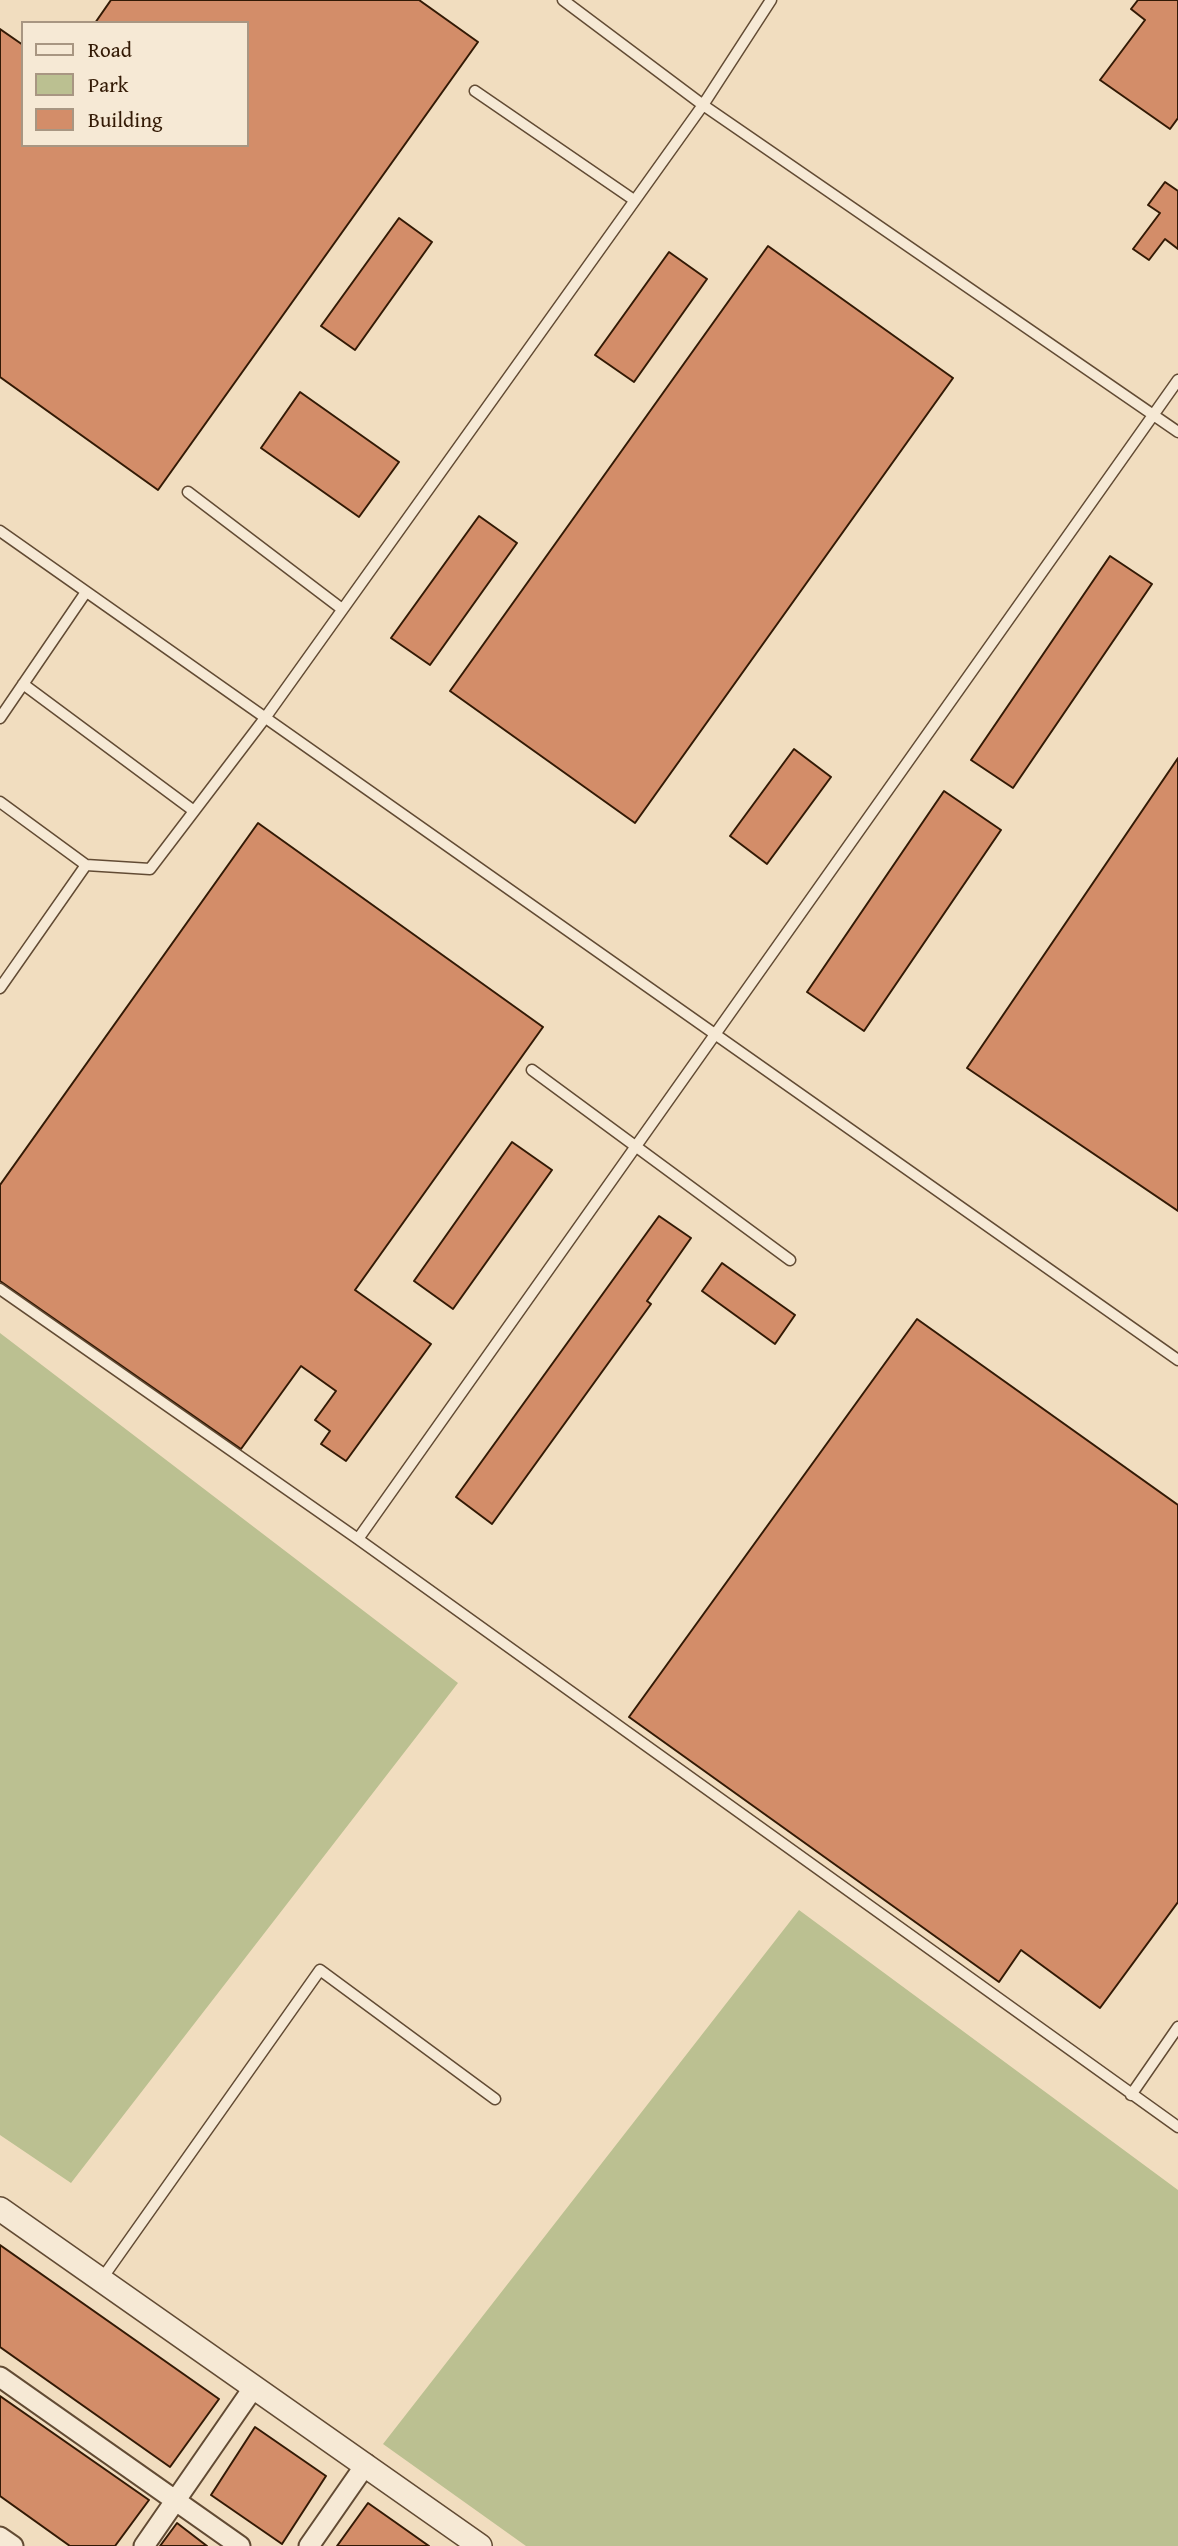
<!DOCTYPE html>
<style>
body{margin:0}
#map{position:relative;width:1178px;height:2546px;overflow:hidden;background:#f1ddbf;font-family:"Gentium Book Plus",serif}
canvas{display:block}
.legend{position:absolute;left:21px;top:21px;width:228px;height:126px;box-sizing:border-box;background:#f6e9d5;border:2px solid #a89682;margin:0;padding:9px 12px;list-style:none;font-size:21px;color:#331a05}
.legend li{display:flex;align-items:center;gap:14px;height:35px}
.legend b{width:35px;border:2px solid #a89682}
</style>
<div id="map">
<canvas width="1178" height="2546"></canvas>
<ul class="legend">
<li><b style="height:9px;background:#f6e9d5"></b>Road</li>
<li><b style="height:19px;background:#bbc091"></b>Park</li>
<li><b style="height:19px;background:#d38d69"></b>Building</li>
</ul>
</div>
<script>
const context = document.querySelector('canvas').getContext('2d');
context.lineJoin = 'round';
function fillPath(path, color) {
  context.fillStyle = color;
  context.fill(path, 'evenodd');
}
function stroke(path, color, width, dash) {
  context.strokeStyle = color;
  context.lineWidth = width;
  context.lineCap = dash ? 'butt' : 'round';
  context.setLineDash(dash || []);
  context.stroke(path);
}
const green = new Path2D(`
 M0 1333 458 1683 71 2183 0 2135Z
 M799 1910 1178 2190V2546H526L383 2444Z`);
const building = new Path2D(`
 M111 0H419L478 42 158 490 0 377V29L23 45V145H247V23H95Z
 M1138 0H1178V118L1170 129 1100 80 1145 20 1131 9Z
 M1165 182 1178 191V249L1165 239 1149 260 1133 249 1160 213 1148 205Z
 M399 218 432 242 355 350 321 326Z
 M768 246 953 378 635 823 450 691Z
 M669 252 707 279 634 382 595 355Z
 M300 392 399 462 359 517 261 448Z
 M479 516 517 543 430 665 391 638Z
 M1110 556 1152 584 1013 788 971 760Z
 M794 749 831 777 767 864 730 836Z
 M1178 758V1211L967 1068Z
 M944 791 1001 830 864 1031 807 992Z
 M258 823 543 1027 355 1290 431 1344 346 1461 321 1444 330 1431 315 1420 336 1391 301 1366 241 1449 0 1281V1185Z
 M512 1142 552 1170 453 1309 414 1281Z
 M659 1216 691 1238 647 1301 651 1304 492 1524 456 1497Z
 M722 1263 795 1315 775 1344 702 1291Z
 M917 1319 1178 1505V1902L1100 2008 1021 1950 999 1982 629 1717Z
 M0 2245 219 2399 170 2467 0 2347Z
 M0 2396 149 2500 115 2546H70L0 2496Z
 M255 2427 326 2476 282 2544 211 2495Z
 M368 2503 395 2522 429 2546H337Z
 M177 2523 207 2546H160Z`);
const service = new Path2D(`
 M563 0 703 105 1178 432
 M475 91 634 200
 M188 492 342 609
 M0 531 1178 1360
 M23 684 194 811
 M0 718 86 592
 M0 802 86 865
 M0 988 86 865 150 869 265 718 703 105 771 0
 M532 1070 790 1260
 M0 1289 358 1539 1178 2127
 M358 1539 1178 380
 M1131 2095 1178 2027
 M101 2280 320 1970 495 2099`);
const minor = new Path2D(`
 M0 2377 240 2546
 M0 2537 13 2546
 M144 2546 254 2387
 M309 2546 366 2464`);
const tertiary = new Path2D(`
 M0 2209 480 2546`);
fillPath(green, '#bbc091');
fillPath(building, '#d38d69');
stroke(building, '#331a05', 2);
stroke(service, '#624b34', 13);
stroke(minor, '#624b34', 23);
stroke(tertiary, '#624b34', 26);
stroke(service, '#f6e9d5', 10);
stroke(minor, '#f6e9d5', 19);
stroke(tertiary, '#f6e9d5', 23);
</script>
